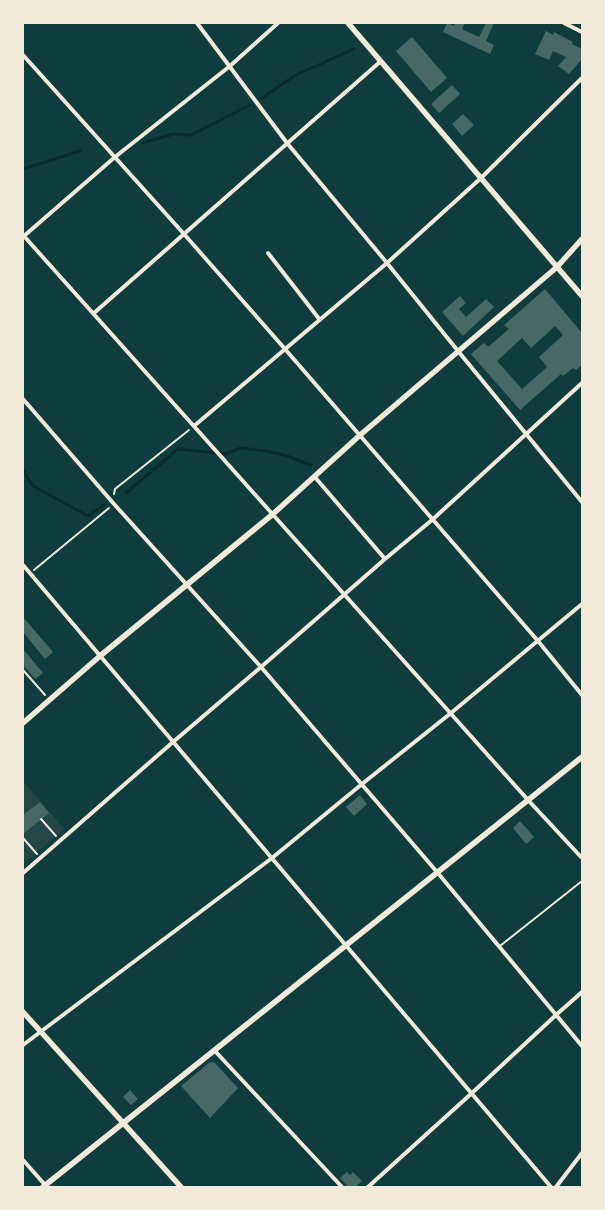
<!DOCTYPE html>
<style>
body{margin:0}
#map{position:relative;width:605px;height:1210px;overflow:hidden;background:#0f3d3e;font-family:"Fira Sans",sans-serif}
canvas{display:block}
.frame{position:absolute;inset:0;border:24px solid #f1e9da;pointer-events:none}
</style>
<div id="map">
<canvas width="605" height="1210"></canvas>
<div class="frame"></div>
</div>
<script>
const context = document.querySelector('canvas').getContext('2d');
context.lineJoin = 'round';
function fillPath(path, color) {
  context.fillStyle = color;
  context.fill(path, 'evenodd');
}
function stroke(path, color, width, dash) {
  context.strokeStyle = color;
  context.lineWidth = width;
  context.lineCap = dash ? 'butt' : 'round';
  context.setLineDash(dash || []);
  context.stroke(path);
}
const green = new Path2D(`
 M23 781 64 829 23 864Z`);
const stream = new Path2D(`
 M261 99 294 76 354 49
 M143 143 173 134 191 135 250 105
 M23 169 80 151
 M23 470 33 486 88 516 106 503
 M126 493 178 449 225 454 241 448 267 451 287 456 311 465`);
const building = new Path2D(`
 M447 23 454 26 455 23H465L462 29 479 37 486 23H494L486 41 494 45 490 54 443 32Z
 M546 31 553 35 554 32 573 42 572 44 582 49V59L569 74 558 66 566 57 553 51 549 60 535 54Z
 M412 37 447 78 431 92 396 51Z
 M452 85 460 94 439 113 431 104Z
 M463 114 474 125 462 136 452 124Z
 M545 289 582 333V365L576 370 573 368 563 376 561 374 520 410 471 354 484 343 488 347 509 329 504 325ZM555 326 563 335 539 357 547 367 522 389 497 361 522 338 531 348Z
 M460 296 466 303 459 309 466 317 486 299 494 307 463 336 442 312Z
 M23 617 53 652 45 659 23 632Z
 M23 649 43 673 35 679 23 665Z
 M360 795 367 804 354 816 346 807Z
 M40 802 49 813 23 834V815Z
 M520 821 534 837 526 844 513 828Z
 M210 1062H214L238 1088 210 1118 181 1086Z
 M130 1090 138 1099 131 1105 123 1097Z
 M347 1172 350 1175 353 1172 362 1181 355 1187H348L340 1178Z`);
const path = new Path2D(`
 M114 494 115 489 189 430
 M34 570 109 508
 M23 670 45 695
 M41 819 56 836
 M23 838 37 854`);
const service = new Path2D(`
 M500 946 582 881`);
const minor = new Path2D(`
 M197 23 287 143 387 263 458 351 582 502
 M564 23 582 32
 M23 55 184 234 285 349 538 641 582 695
 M23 235 528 800 582 858
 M24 236 115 157 230 66 278 23
 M268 253 320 320
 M94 313 381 61
 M23 399 114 504 261 667 437 872 582 1046
 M194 426 387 263 481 178 582 78
 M314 476 385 559
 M23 565 551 1187
 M23 873 173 742 261 667 385 559 432 520 582 383
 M23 1045 272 858 362 784 451 713 582 604
 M214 1050 342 1187
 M23 1160 46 1186
 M368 1187 472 1093 556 1015 582 992
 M556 1187 582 1153`);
const tertiary = new Path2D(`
 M348 23 582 296
 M23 723 100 656 273 514 359 436 557 267 582 239
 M23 1012 181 1187
 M43 1187 582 757`);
fillPath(green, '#244646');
stroke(stream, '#0a2a2b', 3);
fillPath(building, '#486865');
stroke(path, '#f1e9da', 2);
stroke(service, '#f1e9da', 2);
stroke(minor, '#f1e9da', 4);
stroke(tertiary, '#f1e9da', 5.5);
</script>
